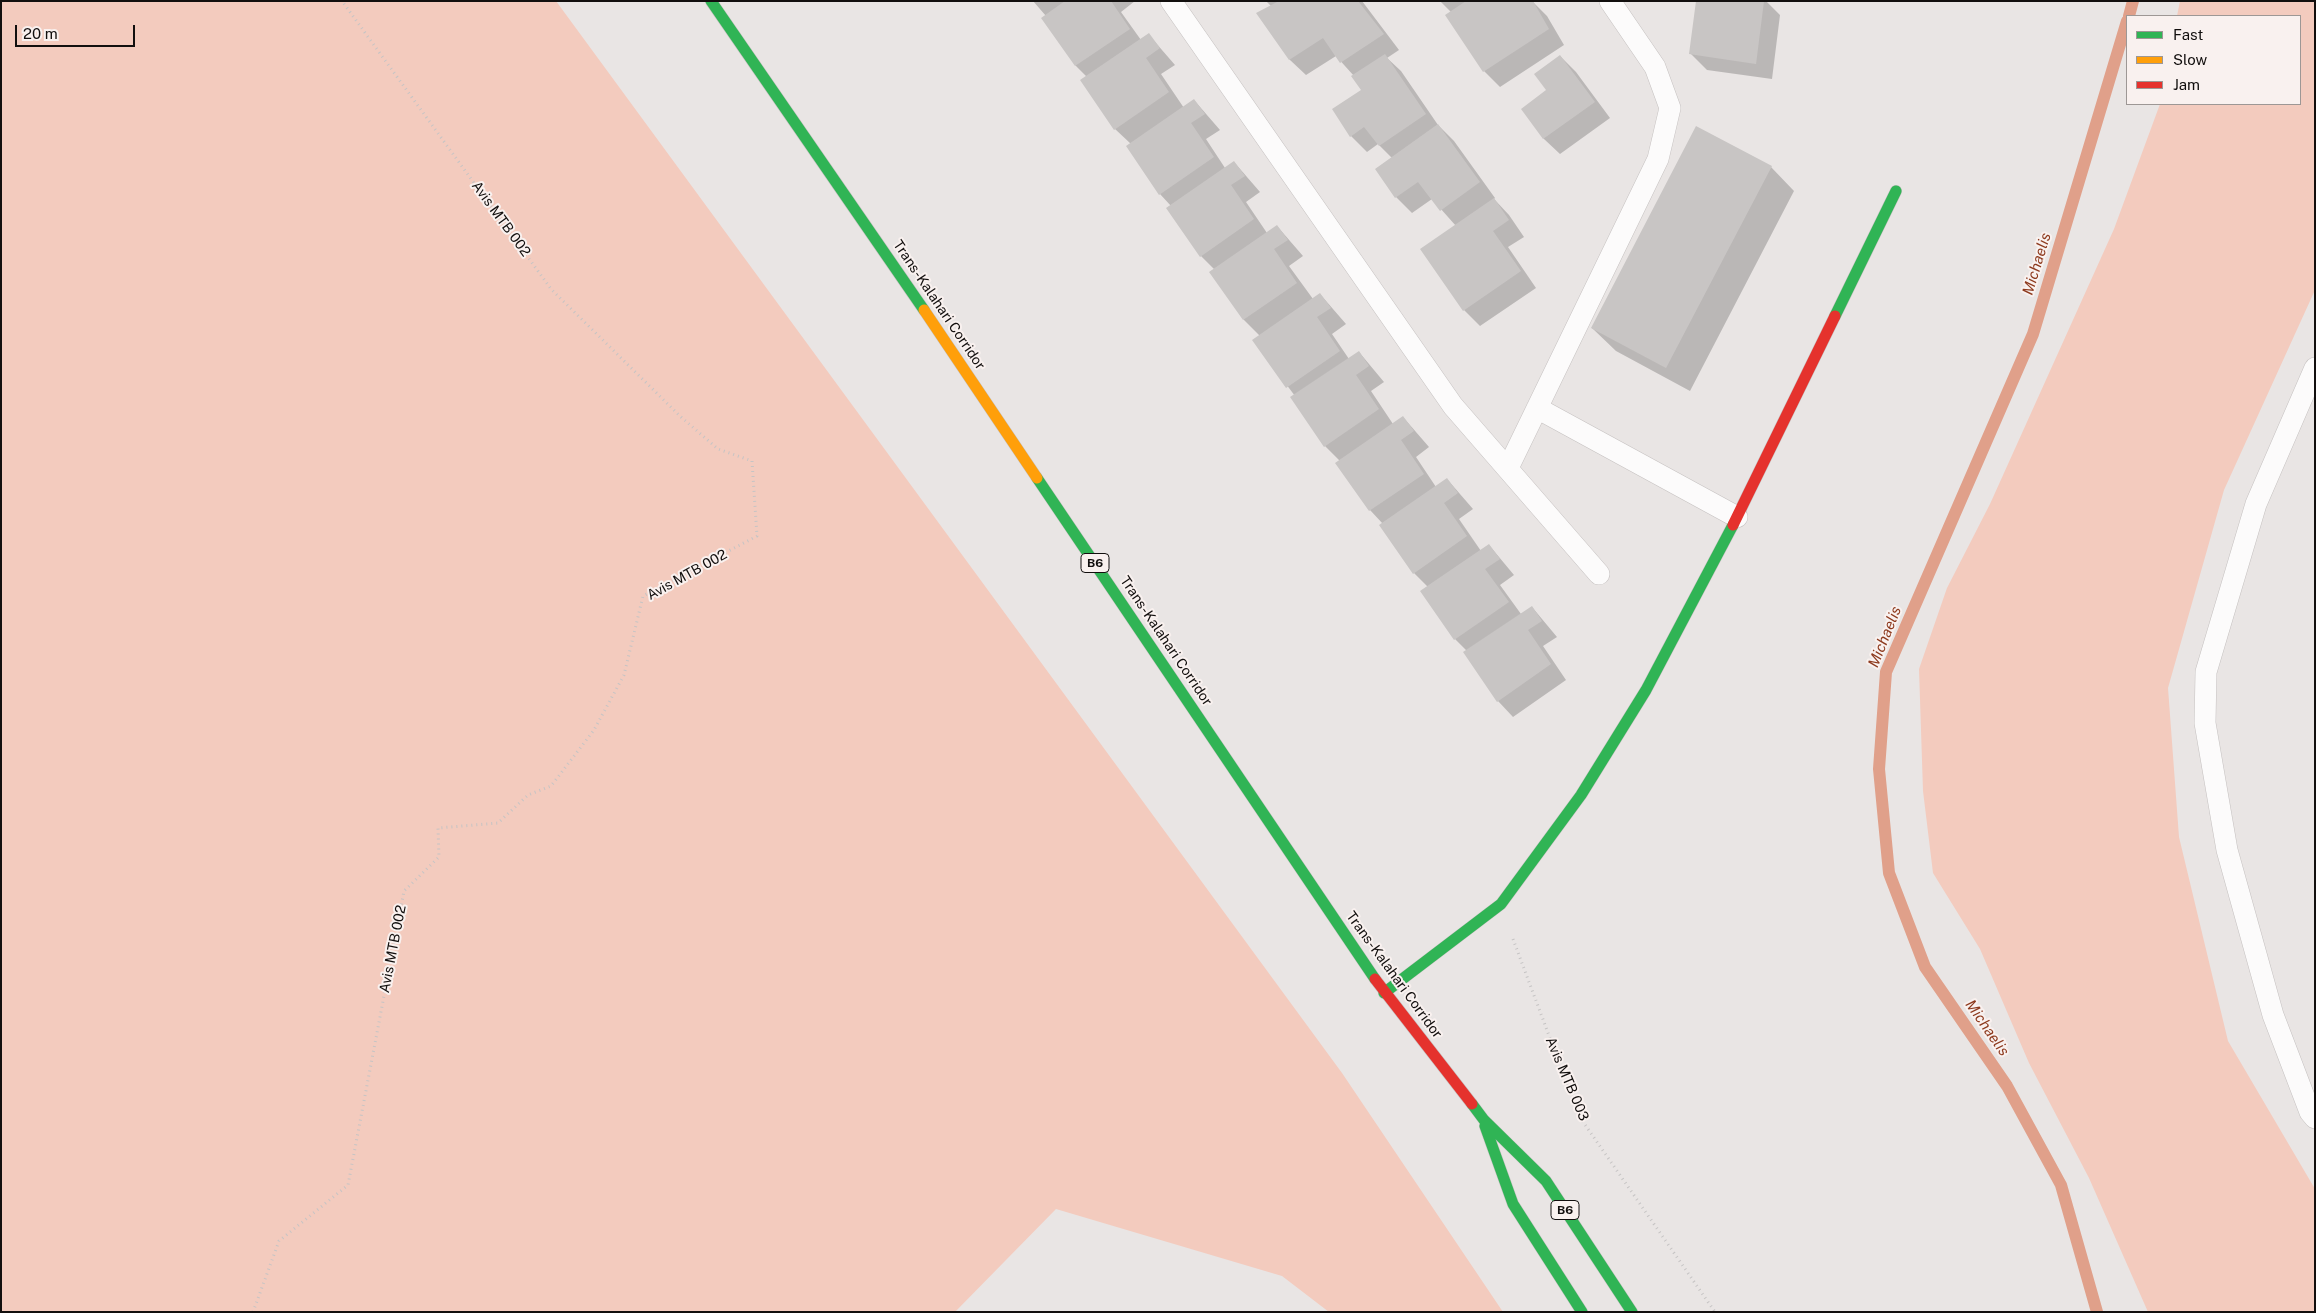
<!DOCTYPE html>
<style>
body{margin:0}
#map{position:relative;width:2316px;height:1313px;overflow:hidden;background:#e9e5e4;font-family:"Public Sans",sans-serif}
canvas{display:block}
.frame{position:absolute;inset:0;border:2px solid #120f0e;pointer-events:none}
.legend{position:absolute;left:2126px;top:15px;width:175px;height:90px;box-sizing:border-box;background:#f9f1ef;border:1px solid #9d9795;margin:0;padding:6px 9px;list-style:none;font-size:15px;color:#120f0e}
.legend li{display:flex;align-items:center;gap:10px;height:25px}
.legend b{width:25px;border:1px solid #9d9795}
.scale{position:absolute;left:15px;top:25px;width:120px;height:22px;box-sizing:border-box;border:2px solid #120f0e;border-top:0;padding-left:6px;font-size:15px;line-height:18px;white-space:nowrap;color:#120f0e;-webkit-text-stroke:4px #f9f1ef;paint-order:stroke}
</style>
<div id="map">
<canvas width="2316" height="1313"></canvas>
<div class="frame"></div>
<ul class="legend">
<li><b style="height:6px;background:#30b455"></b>Fast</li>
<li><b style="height:6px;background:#ff9f0a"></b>Slow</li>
<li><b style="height:6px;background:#e5322d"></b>Jam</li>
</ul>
<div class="scale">20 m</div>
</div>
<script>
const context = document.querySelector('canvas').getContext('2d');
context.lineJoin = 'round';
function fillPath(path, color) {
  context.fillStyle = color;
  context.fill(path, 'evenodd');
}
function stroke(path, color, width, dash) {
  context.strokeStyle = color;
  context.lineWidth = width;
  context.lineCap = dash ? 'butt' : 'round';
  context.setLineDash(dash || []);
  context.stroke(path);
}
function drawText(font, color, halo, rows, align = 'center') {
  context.font = font + ' "Public Sans",sans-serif';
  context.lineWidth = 4;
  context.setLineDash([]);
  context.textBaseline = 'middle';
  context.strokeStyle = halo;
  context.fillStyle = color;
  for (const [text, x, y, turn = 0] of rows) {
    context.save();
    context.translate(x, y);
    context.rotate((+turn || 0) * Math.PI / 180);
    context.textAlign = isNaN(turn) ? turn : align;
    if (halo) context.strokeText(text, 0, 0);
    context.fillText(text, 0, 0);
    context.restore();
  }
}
const green = new Path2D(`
 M1 1H556L1342 1073 1503 1312H1329L1282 1276 1056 1209 955 1312H1Z
 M2180 1H2315V290L2224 490 2168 688 2179 837 2228 1041 2315 1189V1312H2148L2089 1178 2029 1063 1980 949 1933 873 1923 791 1919 669 1947 588 1990 504 2114 229 2160 104H2300V16H2177Z`);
const shadow = new Path2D(`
 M1033 1H1135L1121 12 1141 40 1149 35 1175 65 1161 74 1184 108 1194 100 1220 130 1206 139 1225 168 1234 162 1260 192 1246 202 1267 233 1277 226 1303 256 1289 266 1313 299 1320 294 1346 324 1332 334 1349 359 1359 352 1384 382 1371 391 1393 424 1403 417 1429 447 1416 457 1436 487 1447 479 1473 509 1459 519 1481 551 1489 545 1514 575 1500 585 1521 614 1532 607 1557 637 1543 646 1566 680 1513 717 1498 701 1467 651 1455 639 1428 587 1414 573 1383 524 1370 510 1340 461 1325 446 1295 396 1253 340 1260 336 1244 320 1210 272 1214 269 1201 256 1171 206 1160 194 1131 144 1115 129 1087 77 1076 66 1043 18 1046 16Z
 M1266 1H1362L1399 50 1387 58 1401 71 1438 125 1454 141 1495 198 1494 199 1509 215 1524 237 1508 247 1536 288 1480 326 1464 310 1456 226 1432 199 1412 213 1396 197 1376 169 1392 158 1378 144 1367 152 1351 136 1363 90 1354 76 1336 56 1306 75 1290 60 1258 13 1271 6Z
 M1440 1H1532L1547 16 1564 45 1500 87 1484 71 1451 12Z
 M1698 1H1766L1780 15 1772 79 1707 70 1691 54Z
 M1560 56 1576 72 1610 118 1560 154 1544 139 1523 109 1548 90Z
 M1771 167 1794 191 1690 391 1616 351 1592 328Z`);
const stream = new Path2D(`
 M2129 16 2133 1
 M2097 1312 2061 1185 2007 1086 1925 967 1889 873 1879 769 1886 672 2033 334 2127 21`);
const building = new Path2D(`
 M1065 1H1111L1130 29 1075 66 1041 18Z
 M1279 1H1358L1384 34 1340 63 1323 38 1289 60 1256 13Z
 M1466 1H1533L1549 29 1483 72 1445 15Z
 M1696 1H1764L1756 64 1689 54Z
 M1149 33 1160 48 1146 58 1169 92 1114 130 1080 80Z
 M1385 54 1426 114 1379 146 1364 127 1350 137 1332 109 1361 90 1351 76Z
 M1560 55 1595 102 1543 139 1521 109 1546 90 1534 74Z
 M1194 99 1205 114 1191 123 1214 157 1159 195 1126 146Z
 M1438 124 1480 182 1440 211 1418 182 1395 198 1375 169Z
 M1696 126 1772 166 1666 368 1591 328Z
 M1234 161 1245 176 1231 185 1254 219 1200 257 1166 208Z
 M1494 198 1509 220 1493 231 1521 271 1463 311 1420 249Z
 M1277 225 1288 240 1274 249 1297 283 1243 320 1209 272Z
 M1320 293 1331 308 1317 317 1340 351 1286 388 1252 340Z
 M1359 351 1369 366 1356 375 1379 409 1324 447 1290 397Z
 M1403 416 1414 431 1401 440 1424 474 1369 511 1335 463Z
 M1447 478 1458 493 1444 503 1467 536 1413 574 1379 525Z
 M1489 544 1500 559 1485 569 1509 602 1454 640 1420 591Z
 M1532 606 1542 621 1528 630 1551 664 1497 702 1463 652Z`);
const path = new Path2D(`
 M1513 939 1579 1116 1715 1312
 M253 1312 279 1241 348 1185 404 891 439 857 438 828 498 823 528 795 551 786 594 730 624 675 643 596 757 536 752 461 718 449 681 417 551 289 342 1`);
const lane = new Path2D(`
 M1171 1 1453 406 1599 574
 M2315 368 2256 504 2206 672 2205 723 2227 850 2273 1015 2310 1112 2315 1118
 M1537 408 1737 517
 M1508 468 1658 159 1670 108 1655 67 1610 1`);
const fast = new Path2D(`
 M711 1 924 310
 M1835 316 1896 191
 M1037 478 1375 979
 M1384 993 1501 904 1581 795 1646 690 1733 525
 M1472 1104 1484 1120 1546 1181 1632 1312
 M1485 1126 1513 1204 1582 1312`);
const slow = new Path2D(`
 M924 310 1037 478`);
const jam = new Path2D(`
 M1733 525 1835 316
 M1375 979 1472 1104`);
const shields = [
 [1095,563,28],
 [1565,1210,28]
];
const shieldNames = [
 ["B6",1095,563],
 ["B6",1565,1210]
];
const streetNames = [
 ["Avis MTB 002",501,219,54],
 ["Trans-Kalahari Corridor",939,305,56],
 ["Avis MTB 002",687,575,-29],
 ["Trans-Kalahari Corridor",1166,641,56],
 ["Avis MTB 002",393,949,-79],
 ["Trans-Kalahari Corridor",1394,975,54],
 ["Avis MTB 003",1567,1079,67]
];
const waterNames = [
 ["Michaelis",2037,264,-73],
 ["Michaelis",1885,637,-68],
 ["Michaelis",1987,1028,55]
];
fillPath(green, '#f3cbbe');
fillPath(shadow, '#0003');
stroke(stream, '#e0a08a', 12);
fillPath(building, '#c8c5c4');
stroke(lane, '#c5c1c0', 22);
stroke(fast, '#c5c1c0', 12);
stroke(slow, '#c5c1c0', 12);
stroke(jam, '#c5c1c0', 12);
stroke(path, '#c6c4c4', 3, [1, 4]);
stroke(lane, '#fcfbfb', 21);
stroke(fast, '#30b455', 11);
stroke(slow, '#ff9f0a', 11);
stroke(jam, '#e5322d', 11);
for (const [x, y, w] of shields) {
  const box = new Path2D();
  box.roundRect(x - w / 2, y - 9.5, w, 19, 4);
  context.fillStyle = '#f9f1ef';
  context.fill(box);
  stroke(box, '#120f0e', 1);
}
drawText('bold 12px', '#120f0e', null, shieldNames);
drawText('14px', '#120f0e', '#f9f1ef', streetNames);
drawText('italic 15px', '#8d3a1e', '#f9f1ef', waterNames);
</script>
